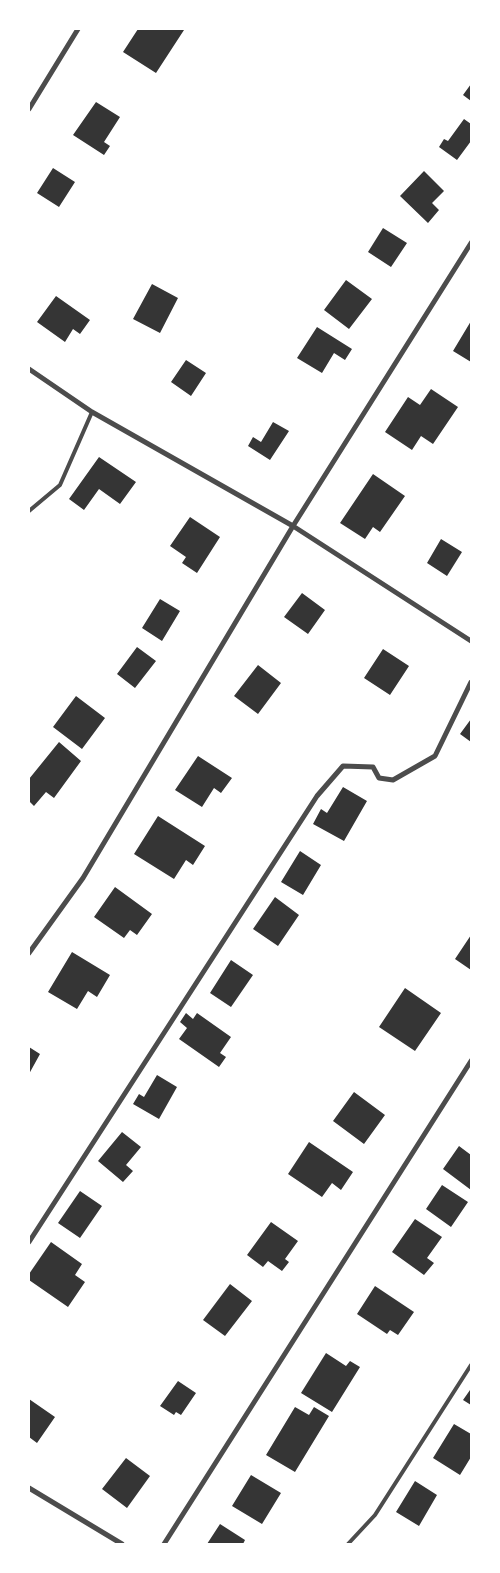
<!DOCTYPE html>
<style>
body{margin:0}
#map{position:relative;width:500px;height:1573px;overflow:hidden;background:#fff;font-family:Georgia,serif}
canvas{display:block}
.frame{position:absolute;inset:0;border:30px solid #fff;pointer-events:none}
</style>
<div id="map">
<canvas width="500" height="1573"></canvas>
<div class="frame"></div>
</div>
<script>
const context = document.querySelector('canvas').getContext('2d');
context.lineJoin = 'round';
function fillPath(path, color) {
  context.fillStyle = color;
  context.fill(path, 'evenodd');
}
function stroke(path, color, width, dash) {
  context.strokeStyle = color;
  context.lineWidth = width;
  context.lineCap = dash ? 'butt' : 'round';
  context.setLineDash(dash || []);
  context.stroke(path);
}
const building = new Path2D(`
 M138 29 184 30 156 73 123 52Z
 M471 84V101L463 95Z
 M96 102 120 117 104 142 110 146 104 155 73 135Z
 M464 119 471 124V141L457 160 439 147 444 139 448 141Z
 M53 168 75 182 59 207 37 193Z
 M424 171 444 191 432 203 439 210 428 223 400 196Z
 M383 228 407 243 391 267 368 252Z
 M346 280 372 299 349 329 324 310Z
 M152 284 178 298 160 333 133 319Z
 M56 296 90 320 80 334 73 329 65 342 37 322Z
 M471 321V362L453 351Z
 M317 327 352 349 345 360 334 353 322 373 297 358Z
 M186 360 206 373 191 396 171 382Z
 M431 389 458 407 433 444 421 436 412 450 385 432 408 397 420 405Z
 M273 422 289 431 270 460 248 446 253 437 261 442Z
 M99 457 136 482 120 504 99 489 84 510 69 499Z
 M373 474 405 496 380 532 373 527 365 539 340 523Z
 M190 517 220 537 197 573 182 563 186 557 170 546Z
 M441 539 462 552 447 576 427 563Z
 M302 593 325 610 308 634 284 617Z
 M160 599 180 611 162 641 142 628Z
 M137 647 156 661 135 688 117 674Z
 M383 649 409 666 390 695 364 678Z
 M258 665 281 683 258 714 234 696Z
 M76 696 105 718 82 749 53 727Z
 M471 719V742L460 734Z
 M59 742 81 761 54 798 46 792 34 806 29 801V779Z
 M198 756 232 778 221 793 214 788 202 807 175 790Z
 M343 787 367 801 344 841 313 824 321 809 327 813Z
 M158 816 205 846 193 865 186 860 174 879 134 854Z
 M300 851 321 865 303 895 281 882Z
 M115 887 152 914 137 935 130 930 124 938 94 917Z
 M275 897 299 915 278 946 253 929Z
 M471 935V970L455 959Z
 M72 952 110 975 97 997 88 991 77 1009 48 992Z
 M231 960 253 975 231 1007 210 993Z
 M405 988 441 1013 415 1051 379 1027Z
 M186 1013 193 1019 197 1013 231 1037 220 1053 226 1057 219 1067 179 1039 187 1028 180 1022Z
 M29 1047 40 1054 29 1074Z
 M157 1075 177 1087 159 1119 133 1104 139 1094 144 1097Z
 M354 1092 385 1115 364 1144 333 1121Z
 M122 1132 141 1147 126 1165 133 1171 123 1182 98 1161Z
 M309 1142 353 1172 341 1190 332 1183 322 1197 288 1174Z
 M459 1146 471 1155V1190L443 1169Z
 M442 1185 468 1202 451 1227 426 1209Z
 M80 1191 102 1206 80 1238 58 1223Z
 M415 1219 442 1237 427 1258 434 1263 424 1275 392 1252Z
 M271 1222 298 1241 285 1259 289 1262 282 1271 268 1261 263 1267 247 1255Z
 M51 1242 82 1264 75 1275 85 1282 68 1307 29 1280V1274Z
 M230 1284 252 1301 225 1336 203 1320Z
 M375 1286 414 1312 398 1335 390 1330 387 1334 357 1314Z
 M326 1353 346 1366 350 1361 360 1367 332 1412 301 1393Z
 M178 1381 196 1393 181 1415 176 1412 174 1415 160 1406Z
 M470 1390H471V1405L463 1400Z
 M29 1399 55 1417 37 1443 29 1437Z
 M295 1407 309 1415 314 1407 329 1416 295 1472 266 1455Z
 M454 1424 471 1434V1457L460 1475 433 1458Z
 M126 1458 150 1476 127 1508 102 1489Z
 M251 1475 281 1493 262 1524 232 1506Z
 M415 1481 437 1495 419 1526 396 1512Z
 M220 1524 245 1540 243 1544H207Z`);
const service = new Path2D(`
 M29 511 60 485 92 412
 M348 1544 375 1515 471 1365`);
const minor = new Path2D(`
 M29 109 78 29
 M29 369 92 412 293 526 471 641
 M29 953 83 878 293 526 471 243
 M29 1242 317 796 343 766 373 767 379 778 393 780 435 756 471 682
 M29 1488 122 1544
 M164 1544 471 1061`);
fillPath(building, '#353535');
stroke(service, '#4c4c4c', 4);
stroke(minor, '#4c4c4c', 5);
</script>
